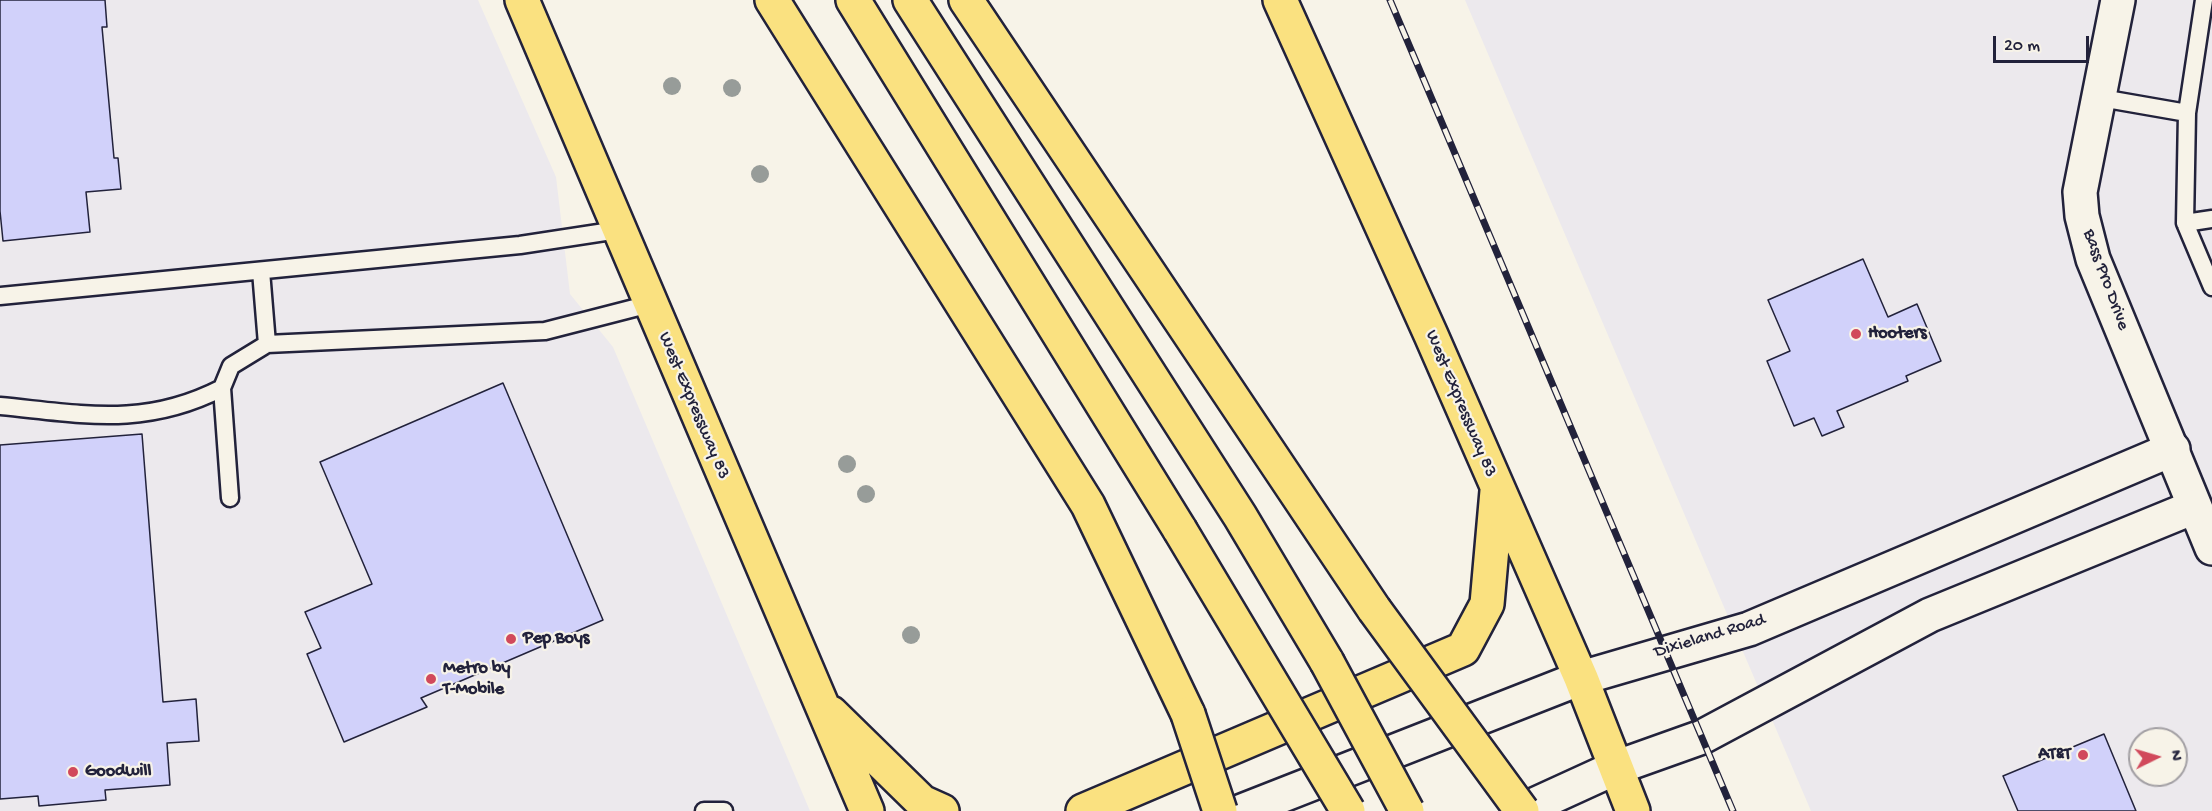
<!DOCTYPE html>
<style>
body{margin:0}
#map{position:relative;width:2212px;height:811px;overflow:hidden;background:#f7f3e8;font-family:"Gochi Hand",sans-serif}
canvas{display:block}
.north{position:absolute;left:2128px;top:727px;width:60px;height:60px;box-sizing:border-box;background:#f7f3e8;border:2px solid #a29fa3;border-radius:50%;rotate:85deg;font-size:16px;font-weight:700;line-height:24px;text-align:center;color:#22223b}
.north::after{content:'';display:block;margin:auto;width:21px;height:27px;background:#d1495b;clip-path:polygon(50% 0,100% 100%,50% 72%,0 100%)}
.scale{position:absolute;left:1993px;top:36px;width:96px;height:27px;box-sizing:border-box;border:3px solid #22223b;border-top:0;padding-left:8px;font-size:18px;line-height:21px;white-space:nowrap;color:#22223b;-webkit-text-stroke:4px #f7f3e8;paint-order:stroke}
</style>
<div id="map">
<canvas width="2212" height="811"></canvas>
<div class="north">N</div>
<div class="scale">20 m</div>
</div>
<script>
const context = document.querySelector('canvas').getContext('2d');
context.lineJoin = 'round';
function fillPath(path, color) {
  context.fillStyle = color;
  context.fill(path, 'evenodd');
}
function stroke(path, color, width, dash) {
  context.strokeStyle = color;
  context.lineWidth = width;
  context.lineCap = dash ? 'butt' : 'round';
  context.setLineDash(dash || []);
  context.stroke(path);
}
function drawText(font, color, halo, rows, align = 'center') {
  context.font = font + ' "Gochi Hand",sans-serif';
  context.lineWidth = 4.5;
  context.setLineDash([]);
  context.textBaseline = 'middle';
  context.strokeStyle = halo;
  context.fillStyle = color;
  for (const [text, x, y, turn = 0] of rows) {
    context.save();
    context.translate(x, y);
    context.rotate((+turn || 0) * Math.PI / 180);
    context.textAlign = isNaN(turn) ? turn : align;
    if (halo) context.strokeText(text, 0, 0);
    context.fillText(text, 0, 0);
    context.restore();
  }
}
const built = new Path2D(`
 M0 0H478L556 177 570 294 613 347 810 811H0Z
 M1465 0H2212V811H1811ZM2140 739H2176V775H2140Z`);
const building = new Path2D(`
 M0 0H105L107 27H102L114 158H118L121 189 86 192 90 232 3 241 0 211Z
 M1863 259 1888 317 1917 304 1941 361 1906 376 1908 381 1837 411 1844 427 1822 436 1814 418 1794 426 1767 361 1790 351 1768 300Z
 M503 383 603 620 421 698 427 707 344 742 307 654 321 648 305 612 372 584 320 462Z
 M142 434 163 702 196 699 199 741 167 743 170 785 105 790 106 800 39 806 38 796 0 799V445Z
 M2104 734 2136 811H2018L2003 776Z`);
const service = new Path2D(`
 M2101 98 2187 113 2185 223 2212 287
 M2187 113 2204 0
 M2185 223 2212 219
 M0 296 520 245 618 230
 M267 344 545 331 650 304
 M0 406C83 414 144 428 222 388
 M230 498 222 388 231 366 267 344 261 271
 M704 811H724`);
const tertiary = new Path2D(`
 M2118 0 2080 192 2082 216 2093 259 2212 548`);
const secondary = new Path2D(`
 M1242 811 1581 678 1749 629 2173 449
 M1521 811 1615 768 1702 737 1930 615 2194 507`);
const primary = new Path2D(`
 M522 0 867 811
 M1280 0 1431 335 1581 678 1633 811
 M831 713 922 802 942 811
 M1083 811 1463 649 1487 604 1497 491`);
const motorway = new Path2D(`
 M772 0 1088 505 1188 714
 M853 0 1180 530
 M910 0 1240 516 1327 662
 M966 0 1374 609`);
const rail = new Path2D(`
 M1390 0 1733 811`);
const motorwayBridge = new Path2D(`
 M1180 530 1348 811
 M1374 609 1522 811
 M1327 662 1407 811
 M1188 714 1220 811`);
const trees = [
 [672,86],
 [732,88],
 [760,174],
 [847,464],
 [866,494],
 [911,635]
];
const markers = [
 [1856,334,6,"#d1495b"],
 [511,639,6,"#d1495b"],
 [431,679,6,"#d1495b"],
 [2083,755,6,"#d1495b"],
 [73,772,6,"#d1495b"]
];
const streetNames = [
 ["Bass Pro Drive",2105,280,70],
 ["West Expressway 83",1460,404,67],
 ["West Expressway 83",693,406,67],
 ["Dixieland Road",1710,637,-17]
];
const poiNames = [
 ["Hooters",1868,334],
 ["Pep Boys",523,639],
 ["Metro by",443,669],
 ["T-Mobile",443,690],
 ["AT&T",2071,755,"right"],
 ["Goodwill",85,772]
];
fillPath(built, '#ece9ed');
fillPath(building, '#d1d1fa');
stroke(building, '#22223b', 1.5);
stroke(service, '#22223b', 21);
stroke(tertiary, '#22223b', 38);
stroke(secondary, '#22223b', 38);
stroke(primary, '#22223b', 38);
stroke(motorway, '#22223b', 38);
stroke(service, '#f7f3e8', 16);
stroke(tertiary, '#f7f3e8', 33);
stroke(secondary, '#f7f3e8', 33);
stroke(primary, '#fae180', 33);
stroke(motorway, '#fae180', 33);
stroke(rail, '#22223b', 7);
stroke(rail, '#f7f3e8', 4.5, [14]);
stroke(motorwayBridge, '#22223b', 38, []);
stroke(motorwayBridge, '#fae180', 33);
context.fillStyle = '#979c99';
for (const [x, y] of trees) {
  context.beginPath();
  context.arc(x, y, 9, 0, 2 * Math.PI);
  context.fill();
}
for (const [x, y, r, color] of markers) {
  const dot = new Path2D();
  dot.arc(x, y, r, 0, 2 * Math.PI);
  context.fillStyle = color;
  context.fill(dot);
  stroke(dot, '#f7f3e8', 2);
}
drawText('18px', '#22223b', '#f7f3e8', streetNames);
drawText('bold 18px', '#22223b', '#f7f3e8', poiNames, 'left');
</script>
